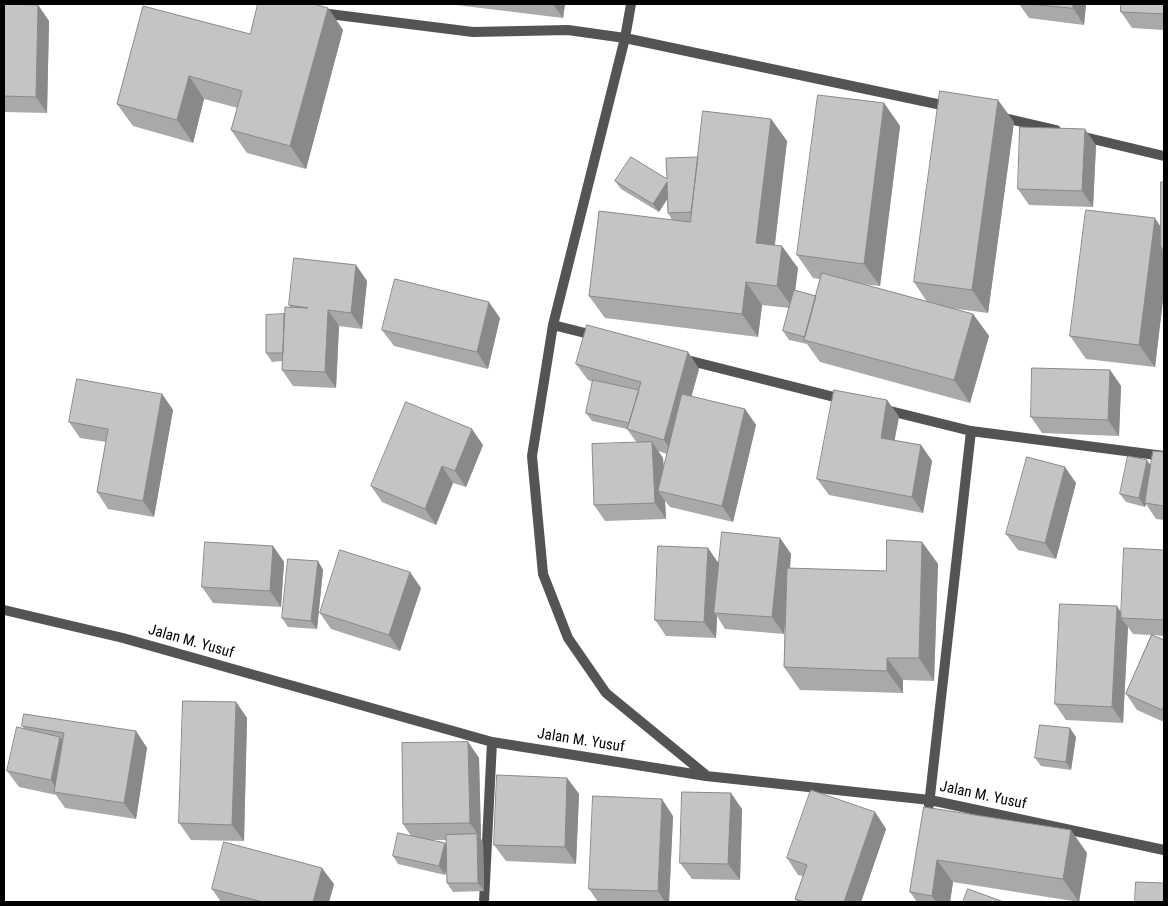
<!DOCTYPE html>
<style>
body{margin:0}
#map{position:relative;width:1168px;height:906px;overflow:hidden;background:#fff;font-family:"Roboto Condensed",sans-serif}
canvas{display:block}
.frame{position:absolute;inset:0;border:5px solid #000;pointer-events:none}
</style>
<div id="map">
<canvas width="1168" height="906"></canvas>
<div class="frame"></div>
</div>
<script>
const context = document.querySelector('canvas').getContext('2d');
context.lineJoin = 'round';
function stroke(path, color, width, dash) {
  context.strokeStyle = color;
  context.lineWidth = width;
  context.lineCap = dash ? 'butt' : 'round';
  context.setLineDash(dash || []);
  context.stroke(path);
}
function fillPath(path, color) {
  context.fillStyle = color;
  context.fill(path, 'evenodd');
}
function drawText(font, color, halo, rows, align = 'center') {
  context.font = font + ' "Roboto Condensed",sans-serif';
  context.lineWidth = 4.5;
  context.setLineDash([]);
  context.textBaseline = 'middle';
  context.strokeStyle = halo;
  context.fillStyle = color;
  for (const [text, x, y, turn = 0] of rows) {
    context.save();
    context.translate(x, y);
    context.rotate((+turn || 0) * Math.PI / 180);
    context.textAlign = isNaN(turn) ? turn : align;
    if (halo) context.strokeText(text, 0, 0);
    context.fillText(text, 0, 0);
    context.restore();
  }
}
const minor = new Path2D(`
 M631 4 625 38 951 107
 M321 13 473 32 568 30 625 38 553 325 532 456 543 574 568 638 606 693 706 775
 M1000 117 1056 130
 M1080 136 1164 156
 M553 325 597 336
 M683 359 846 400
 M882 409 971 431 1164 456
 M4 610 123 638 492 742 706 776 930 800 1164 850
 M929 805 971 431
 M484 902 492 742`);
const wall = new Path2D(`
 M4 4 38 5 49 21 47 113 4 112Z
 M448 4H565L563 18Z
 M1019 4H1086L1084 25 1029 18Z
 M1164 4V30L1132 28 1121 12Z
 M328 8 343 30 306 169 247 153 231 130 238 108 204 99 193 143 133 126 117 104 250 34Z
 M884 103 900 126 880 286 861 284 927 302 914 282 1014 122 988 313 950 308 973 314 989 336 970 403 820 362 807 344 789 340 783 331 789 308 762 305 758 337 605 318 589 296 672 220 668 213 667 199 659 212 621 189 615 181 667 179 698 157 771 119 787 141 775 245 798 268 795 290 816 296 820 279 813 278 797 255Z
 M1096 145 1093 207 1029 205 1018 189Z
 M1164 182V291L1155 367 1086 359 1070 336 1161 228Z
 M356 265 367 281 362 329 339 326 336 388 293 386 282 370V361L272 362 266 353 284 314 290 307 289 305Z
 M500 318 488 369 394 346 382 330Z
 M688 352 699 369 691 397 745 409 756 425 733 522 670 507 665 501 666 519 605 521 594 505 637 443 627 429 592 421 586 413 593 382 588 380 576 364ZM658 451 667 454 664 468 663 458Z
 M1110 370 1121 386 1119 436 1042 433 1031 417Z
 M162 394 173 410 154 517 108 509 97 492 106 442 80 438 69 422Z
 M887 400 899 417 894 440 921 445 932 461 923 513 829 495 817 479Z
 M483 445 466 487 453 483 436 525 382 502 371 486Z
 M1164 452V520L1156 519 1146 504 1145 507 1126 502 1120 494Z
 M1076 483 1056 559 1018 550 1006 534Z
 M780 538 791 554 790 569 886 571 922 542 938 564 934 681 903 680V693L800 690 784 667 785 619 784 634 725 629 717 616 716 638 666 636 655 620 708 548 719 564Z
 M273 546 284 562 281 607 213 603 202 587Z
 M1164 550V636L1153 635 1164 640V722L1137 710 1126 694 1151 635 1133 634 1128 627 1123 723 1066 720 1055 704 1122 614Z
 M318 561 323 570 317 629 288 627 282 618Z
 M421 588 400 651 331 629 320 613Z
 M236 702 247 718 244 841 191 840 179 823Z
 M22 726 136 731 147 748 136 819 65 808 56 795 19 787 7 771 25 729Z
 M1076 737 1071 770 1041 766 1035 758Z
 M468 742 479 758 481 839 483 842 484 891 453 892 447 883 446 869 445 875 398 864 393 856 411 836 403 824ZM429 840H446V845L445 843Z
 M567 778 579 794 576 864 506 861 494 845Z
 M924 807 1087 853 1079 902 953 882 950 902H917L910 892Z
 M742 809 740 880 692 879 680 863Z
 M875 812 886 829 861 902H798L795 899 803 876 798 875 787 858Z
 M673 816 669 902H598L589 889Z
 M334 884 329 902H221L212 889Z`);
const shadedWall = new Path2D(`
 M553 4H565L563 18Z
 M1073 4H1086L1084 25 1073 8Z
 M38 5 49 21 47 113 36 97Z
 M328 8 343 30 306 169 290 146Z
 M189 76 204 99 193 143 177 120Z
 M998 100 1014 122 988 313 972 290Z
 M884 103 900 126 880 286 864 264Z
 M771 119 787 141 772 266 756 243Z
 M1085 129 1096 145 1093 207 1082 191Z
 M667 182 673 190 659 212 653 204Z
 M1155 218 1164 232 1161 248 1164 252V291L1155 367 1139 345Z
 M782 246 798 268 793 308 777 286Z
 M356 265 367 281 362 329 351 313Z
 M746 282 762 305 758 337 742 314Z
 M489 302 500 318 488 369 477 352Z
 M328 310 339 326 336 388 325 372Z
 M973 314 989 336 970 403 954 380Z
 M688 352 699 369 675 456 664 440Z
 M1110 370 1121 386 1119 436 1108 420Z
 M162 394 173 410 154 517 143 501Z
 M887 400 899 417 892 454 881 438Z
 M745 409 756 425 733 522 722 506Z
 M472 429 483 445 466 487 455 471Z
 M652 442 663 458 665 493 658 491 665 501 666 519 655 503Z
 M921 445 932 461 923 513 912 497Z
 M1147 460 1153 469 1145 503 1146 504 1145 507 1139 498Z
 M442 466 453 483 436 525 425 509Z
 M1065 467 1076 483 1056 559 1045 543Z
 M780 538 791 554 784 634 772 617Z
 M922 542 938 564 934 681 919 658Z
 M273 546 284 562 281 607 270 591Z
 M708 548 719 564 714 613 717 616 716 638 704 622Z
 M318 561 323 570 317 629 311 621Z
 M410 572 421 588 400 651 389 635Z
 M1117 606 1125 618H1121L1128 627 1123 723 1112 707Z
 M887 658 903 680V693L887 671Z
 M236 702 247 718 244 841 232 825Z
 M1070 728 1076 737 1071 770 1066 762Z
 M136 731 147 748 136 819 124 803Z
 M60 737 72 753 59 793 51 780Z
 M468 742 479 758 481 839 470 823Z
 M567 778 579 794 576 864 565 847Z
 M731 793 742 809 740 880 728 864Z
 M662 799 673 816 669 902H665L658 891Z
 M875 812 886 829 861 902H844Z
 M1071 830 1087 853 1079 902 1063 879Z
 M477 834 483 842 484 891 478 883Z
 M445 843 451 852 445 875 439 866Z
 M937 860 953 882 950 902H936L932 896Z
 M322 868 334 884 329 902H313Z`);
const building = new Path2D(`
 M4 4 38 5 36 97 4 96Z
 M258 4H314L328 8 290 146 231 130 242 91 189 76 177 120 117 104 143 6 250 34Z
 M1031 4H1073V8Z
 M1121 4H1164V14L1121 12Z
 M940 91 998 100 972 290 914 282Z
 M818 95 884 103 864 264 797 255Z
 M703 111 771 119 756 243 782 246 777 286 746 282 742 314 589 296 599 211 690 222Z
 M1020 127 1085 129 1082 191 1018 189Z
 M631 157 667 179 666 158 698 157 691 212 668 213 667 182 653 204 615 181Z
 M1161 182H1164V248H1161Z
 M1086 210 1155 218 1139 345 1070 336Z
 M294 258 356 265 351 313 328 310 325 372 282 370 285 307 308 308 289 305Z
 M822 273 973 314 954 380 804 340Z
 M395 279 489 302 477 352 382 330Z
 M794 290 816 296 805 337 783 331Z
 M284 314 283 353H266V315Z
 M587 325 688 352 664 440 627 429 641 382 576 364Z
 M1032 368 1110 370 1108 420 1031 417Z
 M77 379 162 394 143 501 97 492 108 429 69 422Z
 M593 380 639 390 629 423 586 413Z
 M834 390 887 400 881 438 921 445 912 497 817 479Z
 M682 394 745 409 722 506 658 491Z
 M406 402 472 429 455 471 442 466 425 509 371 486Z
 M652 442 655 503 594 505 592 444Z
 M1153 451 1164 452V506L1145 503Z
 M1128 456 1147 460 1139 498 1120 494Z
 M1027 457 1065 467 1045 543 1006 534Z
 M722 532 780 538 772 617 714 613Z
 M887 540 922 542 919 658H887V671L784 667 787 568 886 571Z
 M205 542 273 546 270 591 202 587Z
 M658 546 708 548 704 622 655 620Z
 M1124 548 1164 550V620L1121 618Z
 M340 550 410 572 389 635 320 613Z
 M288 559 318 561 311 621 282 618Z
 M1060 604 1117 606 1112 707 1055 704Z
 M1152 635 1164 640V705L1162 710 1126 694Z
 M183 701 236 702 232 825 179 823Z
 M24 714 136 731 124 803 54 792 64 733 22 726Z
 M1040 725 1070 728 1066 762 1035 758Z
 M17 727 60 737 51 780 7 771Z
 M468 742 470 823 403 824 402 743Z
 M497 775 567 778 565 847 494 845Z
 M811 790 875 812 844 902H805L795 899 807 865 787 858Z
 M682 792 731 793 728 864 680 863Z
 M593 796 662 799 658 891 589 889Z
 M924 807 1071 830 1063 879 937 860 932 896 910 892Z
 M398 833 445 843 439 866 393 856Z
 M477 834 478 883H447L446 835Z
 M224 842 322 868 313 902H263L212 889Z
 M1136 882 1164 883V902H1135Z
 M968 889 1004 902H963Z`);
const streetNames = [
 ["Jalan M. Yusuf",191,642,16],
 ["Jalan M. Yusuf",581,741,9],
 ["Jalan M. Yusuf",983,796,12]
];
stroke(minor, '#545454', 10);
fillPath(wall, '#a9a9a9');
fillPath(shadedWall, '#898989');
fillPath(building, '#c4c4c4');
stroke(building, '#898989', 1);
drawText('15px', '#000', '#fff', streetNames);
</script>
